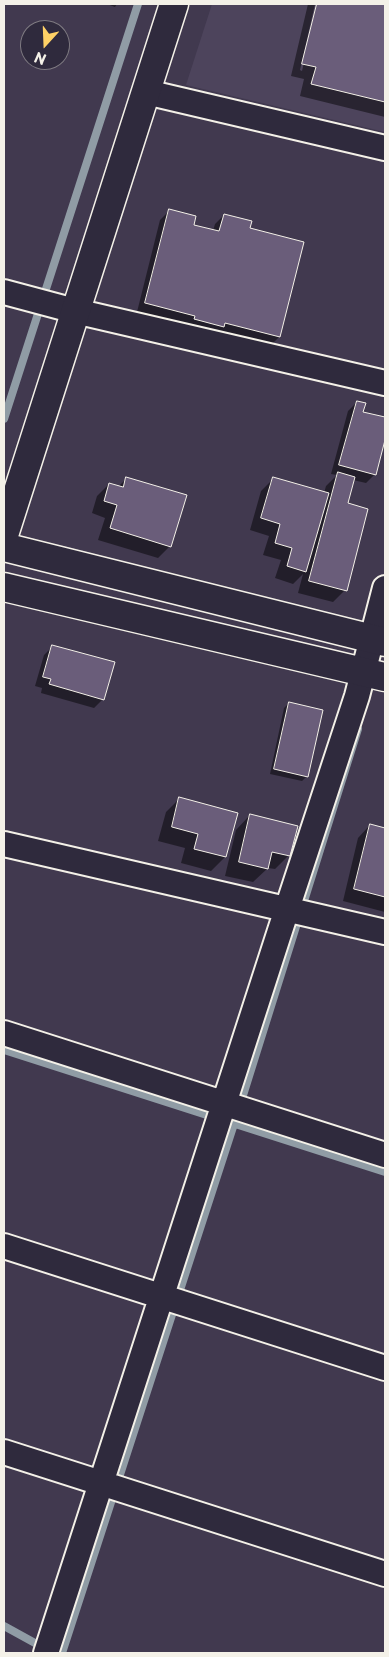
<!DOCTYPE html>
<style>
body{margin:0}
#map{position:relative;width:389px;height:1657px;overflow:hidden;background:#41394f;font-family:"Playpen Sans",sans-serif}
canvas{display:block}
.frame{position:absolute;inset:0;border:5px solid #f4f1e8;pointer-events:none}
.north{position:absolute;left:20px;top:20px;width:50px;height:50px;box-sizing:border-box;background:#2f2a3d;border:1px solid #7e7a81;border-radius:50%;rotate:200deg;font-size:14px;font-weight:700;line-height:20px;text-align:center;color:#f4f1e8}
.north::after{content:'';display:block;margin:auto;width:18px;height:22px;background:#ffd166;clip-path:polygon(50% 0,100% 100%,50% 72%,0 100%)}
</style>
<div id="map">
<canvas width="389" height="1657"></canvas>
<div class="frame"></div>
<div class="north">N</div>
</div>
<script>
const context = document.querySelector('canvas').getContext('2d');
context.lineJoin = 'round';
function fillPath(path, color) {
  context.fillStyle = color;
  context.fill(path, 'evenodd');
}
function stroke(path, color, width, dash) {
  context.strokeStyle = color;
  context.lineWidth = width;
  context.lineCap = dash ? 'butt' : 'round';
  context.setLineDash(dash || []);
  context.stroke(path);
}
const built = new Path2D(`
 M212 4H385V132L186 85Z`);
const shadow = new Path2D(`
 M107 4H117L115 7Z
 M308 4H315L300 70 302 71 318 4H385V117L300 96 304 79 291 76Z
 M169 211 193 226 213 231 215 224 224 215 249 229 279 337 270 346 185 328 186 324 137 312 160 220Z
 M357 402 362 412 385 419V435L375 474 366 483 353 480 346 504 345 590 333 602 298 593 303 574 293 584 275 578 281 560 263 555 269 536 250 530 261 491 273 479 324 493 326 486 337 475 331 474 348 411Z
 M126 479 170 546 158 558 98 540 105 518 92 513 97 496 109 484 118 487Z
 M53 646 103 699 94 708 41 693 42 688 35 686 44 655Z
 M289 703 307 776 302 781 270 774 284 708Z
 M180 798 237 813 225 857 211 871 181 863 185 848 158 841 166 812Z
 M250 815 289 855 275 869 268 868 253 882 225 876 236 830Z
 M370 825 385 829V912L343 901 358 838Z`);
const stream = new Path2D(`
 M4 419 138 4
 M4 1050 216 1118
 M229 1122 385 1172
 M4 1626 44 1648
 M62 1653 234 1124 358 729`);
const building = new Path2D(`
 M317 4H385V102L311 84 316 67 302 64Z
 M169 209 196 216 194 225 219 231 224 214 252 221 250 228 304 242 280 337 225 323 224 327 194 319 195 316 145 303Z
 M357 401 366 403 363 412 385 417V440L376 475 339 465Z
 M338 472 355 477 348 503 368 509 347 591 309 581Z
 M126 477 187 495 171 547 110 528 117 505 104 501 109 483 123 487Z
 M273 477 329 493 306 572 287 566 292 548 275 543 280 524 261 518Z
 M52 645 115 662 104 700 49 684 51 679 43 677Z
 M289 702 323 710 308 777 274 769Z
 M179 797 238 813 226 857 194 849 198 834 172 827Z
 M250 814 298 826 290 856 272 852 268 869 239 862Z
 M370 824 385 828V897L354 889Z`);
const minor = new Path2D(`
 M146 92 385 148
 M4 292 75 311 385 383
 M4 844 385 932
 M4 1033 385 1155
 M4 1246 385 1368
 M4 1452 385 1574
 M46 1653 287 909 357 696 385 588`);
const tertiary = new Path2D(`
 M4 535 174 4
 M4 547 385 642
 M4 587 385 677`);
fillPath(built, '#4d445c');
fillPath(shadow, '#0007');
stroke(stream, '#909ca5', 8);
fillPath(building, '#6a5d7a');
stroke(building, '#f4f1e8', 1);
stroke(minor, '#f4f1e8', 28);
stroke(tertiary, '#f4f1e8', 31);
stroke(minor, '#2f2a3d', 24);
stroke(tertiary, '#2f2a3d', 28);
</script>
